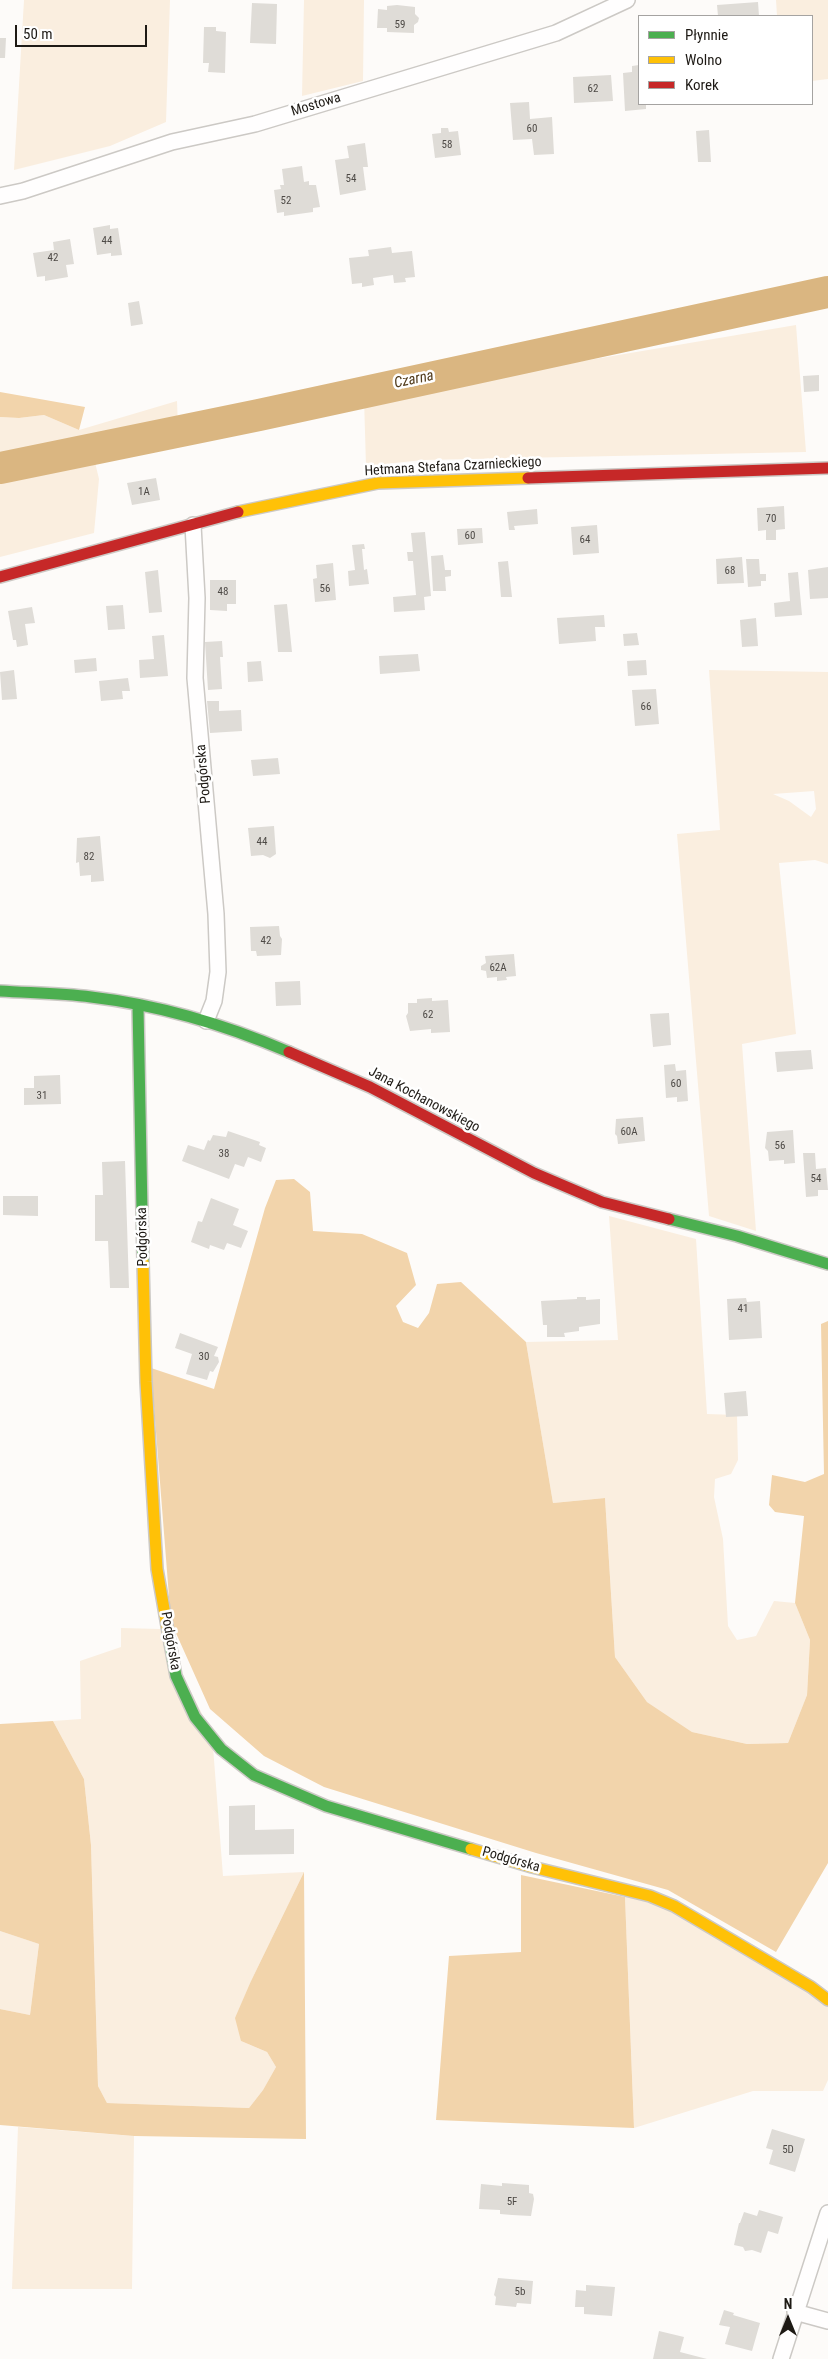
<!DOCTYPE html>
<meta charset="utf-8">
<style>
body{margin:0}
#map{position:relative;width:828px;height:2359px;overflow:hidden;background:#fdfbf9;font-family:"Roboto Condensed",sans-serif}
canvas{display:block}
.legend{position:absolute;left:638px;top:15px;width:175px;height:90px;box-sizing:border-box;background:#fff;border:1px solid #a5a3a1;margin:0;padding:6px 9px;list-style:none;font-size:15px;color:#1e1a15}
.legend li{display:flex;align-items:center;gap:10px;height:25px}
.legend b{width:25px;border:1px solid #a5a3a1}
.north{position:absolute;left:763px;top:2294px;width:50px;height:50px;-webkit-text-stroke:4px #fff;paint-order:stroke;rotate:0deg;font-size:14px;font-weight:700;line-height:20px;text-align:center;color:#1e1a15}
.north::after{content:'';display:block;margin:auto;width:18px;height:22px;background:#1e1a15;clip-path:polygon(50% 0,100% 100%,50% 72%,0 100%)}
.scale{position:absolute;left:15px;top:25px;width:132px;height:22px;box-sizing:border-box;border:2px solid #1e1a15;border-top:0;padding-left:6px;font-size:15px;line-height:18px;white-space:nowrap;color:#1e1a15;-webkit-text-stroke:4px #fff;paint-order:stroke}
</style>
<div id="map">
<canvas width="828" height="2359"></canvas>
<ul class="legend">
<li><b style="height:6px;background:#4caf50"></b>Płynnie</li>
<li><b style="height:6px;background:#ffc107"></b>Wolno</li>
<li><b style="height:6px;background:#c62828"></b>Korek</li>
</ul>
<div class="north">N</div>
<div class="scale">50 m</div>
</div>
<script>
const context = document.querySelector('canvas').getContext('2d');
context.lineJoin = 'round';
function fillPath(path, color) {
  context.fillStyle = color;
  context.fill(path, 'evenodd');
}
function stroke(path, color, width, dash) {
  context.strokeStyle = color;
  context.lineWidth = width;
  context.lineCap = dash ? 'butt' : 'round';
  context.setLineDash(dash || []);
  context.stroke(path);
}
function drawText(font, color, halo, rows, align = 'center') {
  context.font = font + ' "Roboto Condensed",sans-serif';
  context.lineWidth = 5;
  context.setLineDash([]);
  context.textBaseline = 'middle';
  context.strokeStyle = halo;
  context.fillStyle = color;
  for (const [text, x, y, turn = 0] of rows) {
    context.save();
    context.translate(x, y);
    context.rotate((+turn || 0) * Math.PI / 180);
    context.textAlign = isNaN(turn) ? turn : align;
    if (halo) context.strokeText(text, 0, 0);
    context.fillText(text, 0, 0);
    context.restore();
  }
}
const green = new Path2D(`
 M24 0H170L166 122 110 146 14 170Z
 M304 0H364L363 81 302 96Z
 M776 0H828V79L812 81V16H777Z
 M796 325 806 452 423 460 366 466 364 398Z
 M177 401 178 428 0 463V417L19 418 44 415 79 430Z
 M93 454 99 479 94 533 0 557V474Z
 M709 670 828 672V864L815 860 779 863 796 1034 742 1044 756 1231 709 1216 677 834 720 830ZM814 791 816 809 811 817 789 801 773 794Z
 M609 1216 696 1239 707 1414 737 1415 738 1460 731 1474 715 1479 714 1497 723 1539 728 1626 737 1640 756 1636 774 1601 795 1603 810 1640 807 1695 788 1743 747 1744 692 1732 647 1702 615 1657 605 1498 553 1503 526 1342 618 1340Z
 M121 1628 160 1629 212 1734 223 1876 304 1872 251 1981 241 2041 267 2052 276 2067 263 2090 249 2108 107 2103 98 2086 91 1845 84 1779 53 1721 81 1719 80 1661 121 1647Z
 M625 1897 662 1901 828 2003V2080L823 2091H753L634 2128Z
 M0 1931 39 1944 30 2015 0 2009Z
 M18 2127 134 2136 132 2289H12Z`);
const forest = new Path2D(`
 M0 392 85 407 79 430 44 415 19 418 0 417Z
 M294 1179 310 1192 313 1231 362 1234 407 1253 416 1285 396 1306 403 1322 418 1328 429 1313 437 1284 461 1282 526 1342 553 1503 605 1498 615 1657 647 1702 692 1732 747 1744 788 1743 807 1695 810 1640 795 1603 804 1516 775 1512 769 1505 772 1475 805 1482 824 1474 821 1324 828 1321V1863L776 1952 668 1890 536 1853 324 1787 264 1756 210 1709 171 1622 151 1368 214 1389 265 1208 276 1180Z
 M53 1721 84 1779 91 1845 98 2086 107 2103 249 2108 263 2090 276 2067 267 2052 241 2041 235 2018 251 1981 304 1872 306 2139 134 2136 0 2125V2009L30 2015 39 1944 0 1931V1724Z
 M521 1875 625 1897 634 2128 436 2120 449 1956 521 1952Z`);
const river = new Path2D(`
 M0 468 259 415 828 292`);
const building = new Path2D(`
 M758 2 759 16H718L717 5Z
 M252 3 277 4 276 44 250 43Z
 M397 5 415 7V14L419 18 418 22 414 25V33L387 32V28H377L378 9 387 10V6Z
 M204 27H216V31L226 32 225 73 208 72 209 63H203Z
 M0 38H6L5 58H0Z
 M639 65V104H646V109L625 111 623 73 632 72V66Z
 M611 75 613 101 574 103 573 77Z
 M529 102 530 119 552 117 554 154 534 155 532 139 513 140 510 103Z
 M441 128H448L449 132 458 131 461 155 435 158 432 134 441 133Z
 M709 130 711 162H698L696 131Z
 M365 143 368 167H363L366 190 340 195 335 160 349 158 347 146Z
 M302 166 304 182 309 181V185H316L320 207 313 208V212L284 216V212L277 213 274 190 281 189 280 185H284L282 169Z
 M110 225V229L118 228 122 255 111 256V253L97 255 93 228Z
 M70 239 74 264 66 265 68 277 45 281V276L37 277 33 253 54 250 53 242Z
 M391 247 392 253 412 251 415 277 405 278 406 282 394 283 393 275 373 278 374 285 362 287V283L352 284 349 258 369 256 368 250Z
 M139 301 143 324 131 326 128 303Z
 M819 375V391L804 392 803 376Z
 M156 478 160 500 132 505 127 483Z
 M784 506 785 529 776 530V540H766V530L758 531 757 508Z
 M537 509 538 524 514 526 515 530H509L507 512Z
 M597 525 599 553 573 555 571 527Z
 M482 528 483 543 458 545 457 529Z
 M425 532 431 596 424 597 425 610 394 612 393 597 416 595 413 561H408L407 552H413L411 533Z
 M364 544 365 549H362L364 570 367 569 369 584 349 586 348 571 355 570 352 545Z
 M443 555 445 570H451V576L445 577 446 591H433L431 556Z
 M742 557 744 583 717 584 716 559Z
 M746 559H759L760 574H766V581H761V586L748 587Z
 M508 561 512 597H501L498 562Z
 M333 563 336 600 315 602 313 579 317 578 316 565Z
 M828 567V598L810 599 808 570Z
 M158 570 162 612 149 613 145 572Z
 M798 572 802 615 775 617 774 603 790 601 788 573Z
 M210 580H236V604H227V611L210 610Z
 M287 604 292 652H278L274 605Z
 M123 605 125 629 108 630 106 606Z
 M32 607 35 623 25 624 28 645 17 647 16 640H13L8 611Z
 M604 615 605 627H595L596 641 559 644 557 618Z
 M756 618 758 646 742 647 740 620Z
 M637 633 639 645 624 646 623 634Z
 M164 635 168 676 140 678 139 660 154 659 152 636Z
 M222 641 223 657H220L222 689 208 690 205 642Z
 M418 654 420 671 380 674 379 656Z
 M96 658 97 671 75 673 74 660Z
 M646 660 647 675 628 676 627 661Z
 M261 661 263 681 248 682 247 662Z
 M14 670 17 699 2 700 0 672Z
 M128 678 130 691H122L123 699 101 701 99 681Z
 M656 689 659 724 635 726 632 690Z
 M207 701H219V711L241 710 242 731 210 733Z
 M278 758 280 774 253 776 251 760Z
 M274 826 276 854 270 858 263 855 251 856 248 828Z
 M100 836 104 881 91 882V875L80 876 79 862 76 863 77 838Z
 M279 926 280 936 282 939 281 955 257 956 256 951H251L250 927Z
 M514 954 516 976 506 977 507 980 497 981V977L487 978 486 971 481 970V966L486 963 485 956Z
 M300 981 301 1005 276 1006 275 982Z
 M432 998V1001L448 1000 450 1032 431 1033V1029L410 1031 406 1016 408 1013V1003H417V999Z
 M669 1013 671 1045 653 1047 650 1014Z
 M811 1050 813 1069 777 1072 775 1052Z
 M675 1064 676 1071 686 1070 688 1101 677 1102V1097L666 1098 664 1065Z
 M60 1075 61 1104 24 1105V1088H34V1076Z
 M643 1117 645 1141 618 1144 617 1136 615 1134 616 1119Z
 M793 1130 795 1163 784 1164V1160L769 1161 768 1151 765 1148 767 1132Z
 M228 1131 260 1142 259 1145 266 1148 261 1162 248 1157 244 1167 235 1164 229 1179 182 1161 188 1145 204 1150 208 1140 210 1141 213 1135 226 1137Z
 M803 1153H815L816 1169 826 1168 828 1190H818V1196L806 1197Z
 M125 1161 129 1288H110L108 1241H95V1195H103L102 1162Z
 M3 1196H38V1216L3 1215Z
 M211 1198 239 1209 233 1225 248 1231 241 1248 227 1243 224 1250 210 1245 209 1249 191 1242 198 1221 202 1222Z
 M577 1297H586V1300L600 1299V1324L579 1327V1331L564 1333 565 1337H547V1325H543L541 1301 577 1299Z
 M746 1298 747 1302 760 1301 762 1338 729 1340 727 1299Z
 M180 1333 218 1347 214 1356 218 1357 219 1362 213 1372 210 1371 207 1380 186 1374 192 1354 175 1348Z
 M746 1391 748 1416 726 1417 724 1393Z
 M255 1805V1830L294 1829V1854L229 1855V1806Z
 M772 2129 805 2139 795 2172 769 2164 773 2150 766 2148Z
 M502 2183 529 2185V2193L533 2194 534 2199 531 2216 512 2215 500 2214V2210L479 2209 481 2184 502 2186Z
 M759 2210 783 2217 778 2234 768 2231 761 2253 752 2250 745 2251 743 2247 734 2245 739 2223H740L744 2212 757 2216Z
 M498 2278 533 2281 531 2304 517 2303 516 2307 495 2305 496 2297 494 2295Z
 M586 2285 615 2287 612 2316 584 2314V2307H575L576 2290 586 2291Z
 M724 2310 734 2313 733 2315 760 2323 752 2351 725 2344 730 2327 719 2325Z
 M659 2331 684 2337 680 2352 707 2359H653Z`);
const street = new Path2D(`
 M0 196 23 191 172 142 255 124 556 33 627 0
 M193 525 197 598 195 678 216 914 218 972 214 1001 206 1021
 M795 2312 828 2321
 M781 2359 828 2213`);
const fast = new Path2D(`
 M0 991C30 993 61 993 91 997 160 1005 226 1025 289 1052
 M138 1007 143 1262
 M669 1219 737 1236 828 1264
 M170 1643 176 1676 195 1717 221 1749 254 1775 326 1806 471 1849`);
const slow = new Path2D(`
 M238 512 378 483 528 478
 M143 1262 146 1382 157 1569 170 1643
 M471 1849 532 1867 650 1896 674 1906 811 1987 828 2000`);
const jam = new Path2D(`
 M528 478 828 468
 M0 577 238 512
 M289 1052 370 1087 534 1173 602 1202 669 1219`);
const numberNames = [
 ["59",400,25],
 ["62",593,89],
 ["60",532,129],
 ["58",447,145],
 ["54",351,179],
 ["52",286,201],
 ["44",107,241],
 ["42",53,258],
 ["1A",144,492],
 ["70",771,519],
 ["60",470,536],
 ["64",585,540],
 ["68",730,571],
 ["56",325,589],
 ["48",223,592],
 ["66",646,707],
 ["44",262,842],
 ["82",89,857],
 ["42",266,941],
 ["62A",498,968],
 ["62",428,1015],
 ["60",676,1084],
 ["31",42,1096],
 ["60A",629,1132],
 ["56",780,1146],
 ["38",224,1154],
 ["54",816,1179],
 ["41",743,1309],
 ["30",204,1357],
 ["5D",788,2150],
 ["5F",512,2202],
 ["5b",520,2292]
];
const streetNames = [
 ["Mostowa",316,105,-17],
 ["Hetmana Stefana Czarnieckiego",453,467,-3],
 ["Podgórska",204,774,-95],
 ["Jana Kochanowskiego",424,1100,28],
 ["Podgórska",143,1237,-91],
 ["Podgórska",170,1641,80],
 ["Podgórska",511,1860,16]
];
const waterNames = [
 ["Czarna",414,380,-12]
];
fillPath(green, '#faeedf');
fillPath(forest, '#f2d4ab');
stroke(river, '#dab681', 32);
fillPath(building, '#dfdcd7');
stroke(street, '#ccc9c5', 18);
stroke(fast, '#ccc9c5', 14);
stroke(slow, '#ccc9c5', 14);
stroke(jam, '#ccc9c5', 14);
stroke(street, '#fffefe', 15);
stroke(fast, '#4caf50', 11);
stroke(slow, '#ffc107', 11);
stroke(jam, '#c62828', 11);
drawText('11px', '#4e4a46', null, numberNames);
drawText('14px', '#1e1a15', '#fff', streetNames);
drawText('italic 15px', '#513b1b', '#fff', waterNames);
</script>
